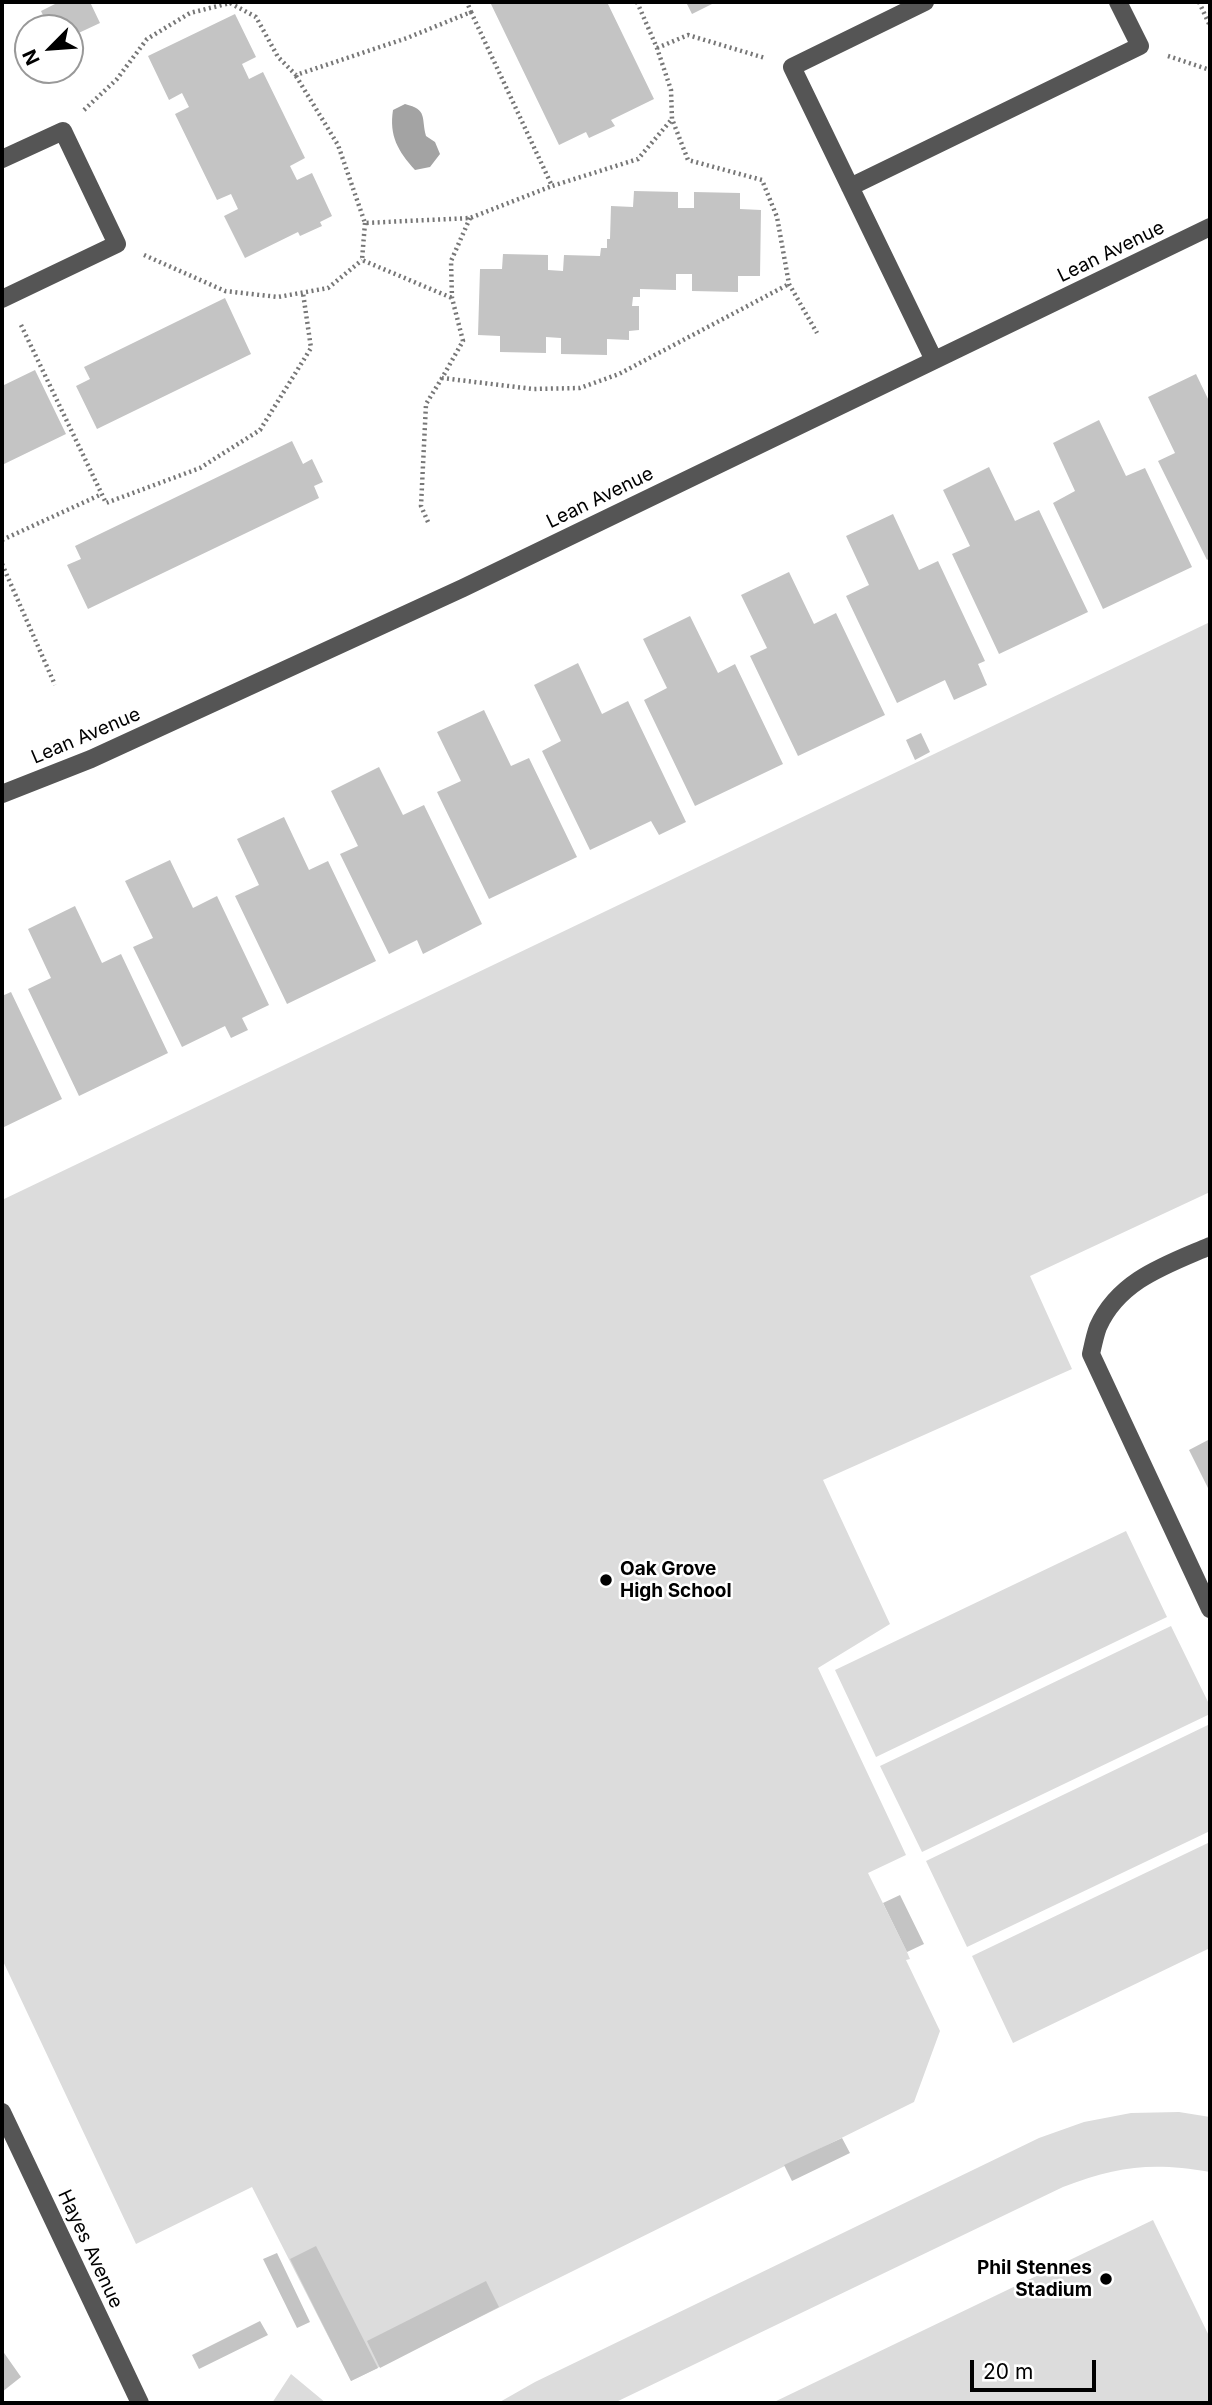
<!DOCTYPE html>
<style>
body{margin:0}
#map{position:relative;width:1212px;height:2405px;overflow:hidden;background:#fff;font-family:Inter,sans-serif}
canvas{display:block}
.frame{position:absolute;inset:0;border:4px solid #000;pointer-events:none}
.north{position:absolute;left:14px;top:14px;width:70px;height:70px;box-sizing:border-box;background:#fff;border:2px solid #999;border-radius:50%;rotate:245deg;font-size:19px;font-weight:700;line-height:28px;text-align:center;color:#000}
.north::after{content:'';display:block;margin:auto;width:24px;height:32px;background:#000;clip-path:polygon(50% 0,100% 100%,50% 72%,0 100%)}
.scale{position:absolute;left:970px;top:2360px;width:126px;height:32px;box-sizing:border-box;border:4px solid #000;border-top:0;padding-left:9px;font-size:21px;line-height:24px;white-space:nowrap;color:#000;-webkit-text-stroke:5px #fff;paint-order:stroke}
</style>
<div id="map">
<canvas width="1212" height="2405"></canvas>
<div class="frame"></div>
<div class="north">N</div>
<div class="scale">20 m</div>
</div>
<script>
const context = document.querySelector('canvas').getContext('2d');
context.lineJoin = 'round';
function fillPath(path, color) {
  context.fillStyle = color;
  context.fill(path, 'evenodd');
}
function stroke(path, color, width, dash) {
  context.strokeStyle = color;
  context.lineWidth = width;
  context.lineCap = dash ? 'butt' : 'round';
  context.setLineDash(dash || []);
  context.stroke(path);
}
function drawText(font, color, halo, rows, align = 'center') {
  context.font = font + ' Inter,sans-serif';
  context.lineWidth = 5;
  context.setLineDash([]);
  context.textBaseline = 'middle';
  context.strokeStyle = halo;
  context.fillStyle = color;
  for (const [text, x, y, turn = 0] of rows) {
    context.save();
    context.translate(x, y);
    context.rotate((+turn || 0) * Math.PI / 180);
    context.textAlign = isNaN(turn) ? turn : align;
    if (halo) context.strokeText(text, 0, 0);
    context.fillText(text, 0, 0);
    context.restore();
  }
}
const green = new Path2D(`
 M1210 622V1192L1030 1276 1072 1369 823 1480 890 1624 818 1668 906 1855 868 1873 907 1952 910 1959 906 1960 940 2031 914 2102 351 2381 252 2187 136 2244 2 1959V1200Z
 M1126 1531 1167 1617 876 1757 835 1670Z
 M1171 1626 1210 1706V1714L922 1852 880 1766Z
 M1210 1724V1831L967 1947 926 1861Z
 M1210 1842V1948L1013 2043 972 1956Z
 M1179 2112 1210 2117V2172C1152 2162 1118 2166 1063 2187L614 2403H498L535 2382 1039 2138 1084 2122 1131 2113Z
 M1153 2220 1210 2338V2403H772Z
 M291 2374 326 2403H272Z`);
const water = new Path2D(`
 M405 104C428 110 421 117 426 136L435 142 440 154 430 167 415 170C398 151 389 136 393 110Z`);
const building = new Path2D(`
 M59 2H90L100 23 70 37V28H49L41 11Z
 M490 2H607L654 99 611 120 615 126 589 138 586 132 559 145Z
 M686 2H716L692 14Z
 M235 14 256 57 242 64 249 79 263 72 305 158 290 166 297 180 312 173 332 216 320 222 322 226 300 236 298 232 245 258 224 216 238 209 231 194 217 200 175 114 189 107 182 93 169 100 148 56Z
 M634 191 678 192V208H694V192L740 193V209L761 210 760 276H738V292L692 291V274H676V290L640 289V297H633L632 306H639V330L629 331V340L607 339V355L561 354V338L546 337V353L500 352V336L478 335 480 269H502L503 254 548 255V270L563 271 564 255 600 256 601 248H607V239H610L611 206 633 207Z
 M225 298 251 354 97 429 76 386 90 379 84 367Z
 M35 370 66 434 2 465V386Z
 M1196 374 1210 403V558L1207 560 1158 461 1175 453 1148 397Z
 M1099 420 1126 476 1145 468 1192 567 1103 609 1053 503 1075 491 1053 443Z
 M292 441 303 464 312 459 323 482 314 486 319 498 88 609 67 565 81 559 75 546Z
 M989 467 1015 521 1039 510 1088 612 999 654 952 554 970 546 943 490Z
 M893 514 919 570 938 561 985 661 978 664 987 685 954 700 945 680 897 703 846 596 869 585 846 536Z
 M789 572 814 624 836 613 885 715 798 756 750 656 767 648 741 595Z
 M690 616 718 673 735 664 783 764 695 806 644 700 667 688 643 639Z
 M578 663 602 714 628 701 686 822 659 835 651 821 590 850 542 751 561 741 534 685Z
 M484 710 511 766 529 758 577 857 489 899 437 792 461 781 437 732Z
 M921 733 930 752 915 760 906 740Z
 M379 767 403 815 424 805 482 924 423 954 417 940 389 954 340 854 358 846 331 791Z
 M284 817 309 870 328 861 376 961 287 1004 235 896 259 885 237 839Z
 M170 860 193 908 217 896 269 1005 242 1018 248 1030 231 1038 225 1026 182 1047 133 947 153 938 125 881Z
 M75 906 102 963 121 954 168 1053 79 1096 28 989 51 978 28 929Z
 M11 992 62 1099 2 1128V996Z
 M1210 1439V1492L1189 1450Z
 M900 1895 924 1944 907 1952 883 1903Z
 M842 2138 850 2153 792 2181 784 2165Z
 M316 2246 378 2368 351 2381 290 2259Z
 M277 2253 310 2322 297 2328 263 2259Z
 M486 2281 499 2307 380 2368 367 2341Z
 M260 2321 268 2335 199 2369 192 2355Z
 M2 2350 21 2377 2 2392Z`);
const path = new Path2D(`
 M637 2 657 48 671 90 672 119 688 160 762 180 777 217 789 284 817 333
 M1199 2 1210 26
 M471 12 552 186 638 159 672 119
 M657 48 688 35 765 58
 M1168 56 1210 70
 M296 76 338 145 365 223 470 218 552 186
 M84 110 117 79 147 39 190 13 230 3 256 17 278 57 296 75 407 38 471 12 467 2
 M470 218 451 261 452 298 463 341 442 378 533 389 580 388 619 374 789 284
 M365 223 362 260 452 298
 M144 255 225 291 278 297 328 288 362 260
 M21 325 106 503 200 468 260 430 311 348 303 293
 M428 522 421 506 426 404 442 378
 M2 540 102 494
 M2 564 55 685`);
const minor = new Path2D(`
 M925 2 792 67 934 360
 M2 159 63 131 117 244 2 299
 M850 187 1140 46 1118 2
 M2 794 91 759 463 588 1210 227
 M1210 1246C1166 1265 1119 1280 1098 1327 1095 1335 1093 1345 1091 1354L1210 1609
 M2 2112 140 2403`);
const markers = [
 [606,1580,7,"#000"],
 [1106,2279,7,"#000"]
];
const streetNames = [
 ["Lean Avenue",1111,252,-26],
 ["Lean Avenue",600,498,-26],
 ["Lean Avenue",86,736,-23],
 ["Hayes Avenue",90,2249,65]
];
const poiNames = [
 ["Oak Grove",620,1569],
 ["High School",620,1591],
 ["Phil Stennes",1092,2268,"right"],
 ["Stadium",1092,2290,"right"]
];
fillPath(green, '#dcdcdc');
fillPath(water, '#a3a3a3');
fillPath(building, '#c4c4c4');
stroke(path, '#777', 4.5, [2, 3.5]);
stroke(minor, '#555', 18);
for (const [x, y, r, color] of markers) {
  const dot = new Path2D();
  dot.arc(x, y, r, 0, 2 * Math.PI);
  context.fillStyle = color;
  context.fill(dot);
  stroke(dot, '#fff', 2.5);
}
drawText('19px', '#000', '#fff', streetNames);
drawText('bold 19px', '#000', '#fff', poiNames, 'left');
</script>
